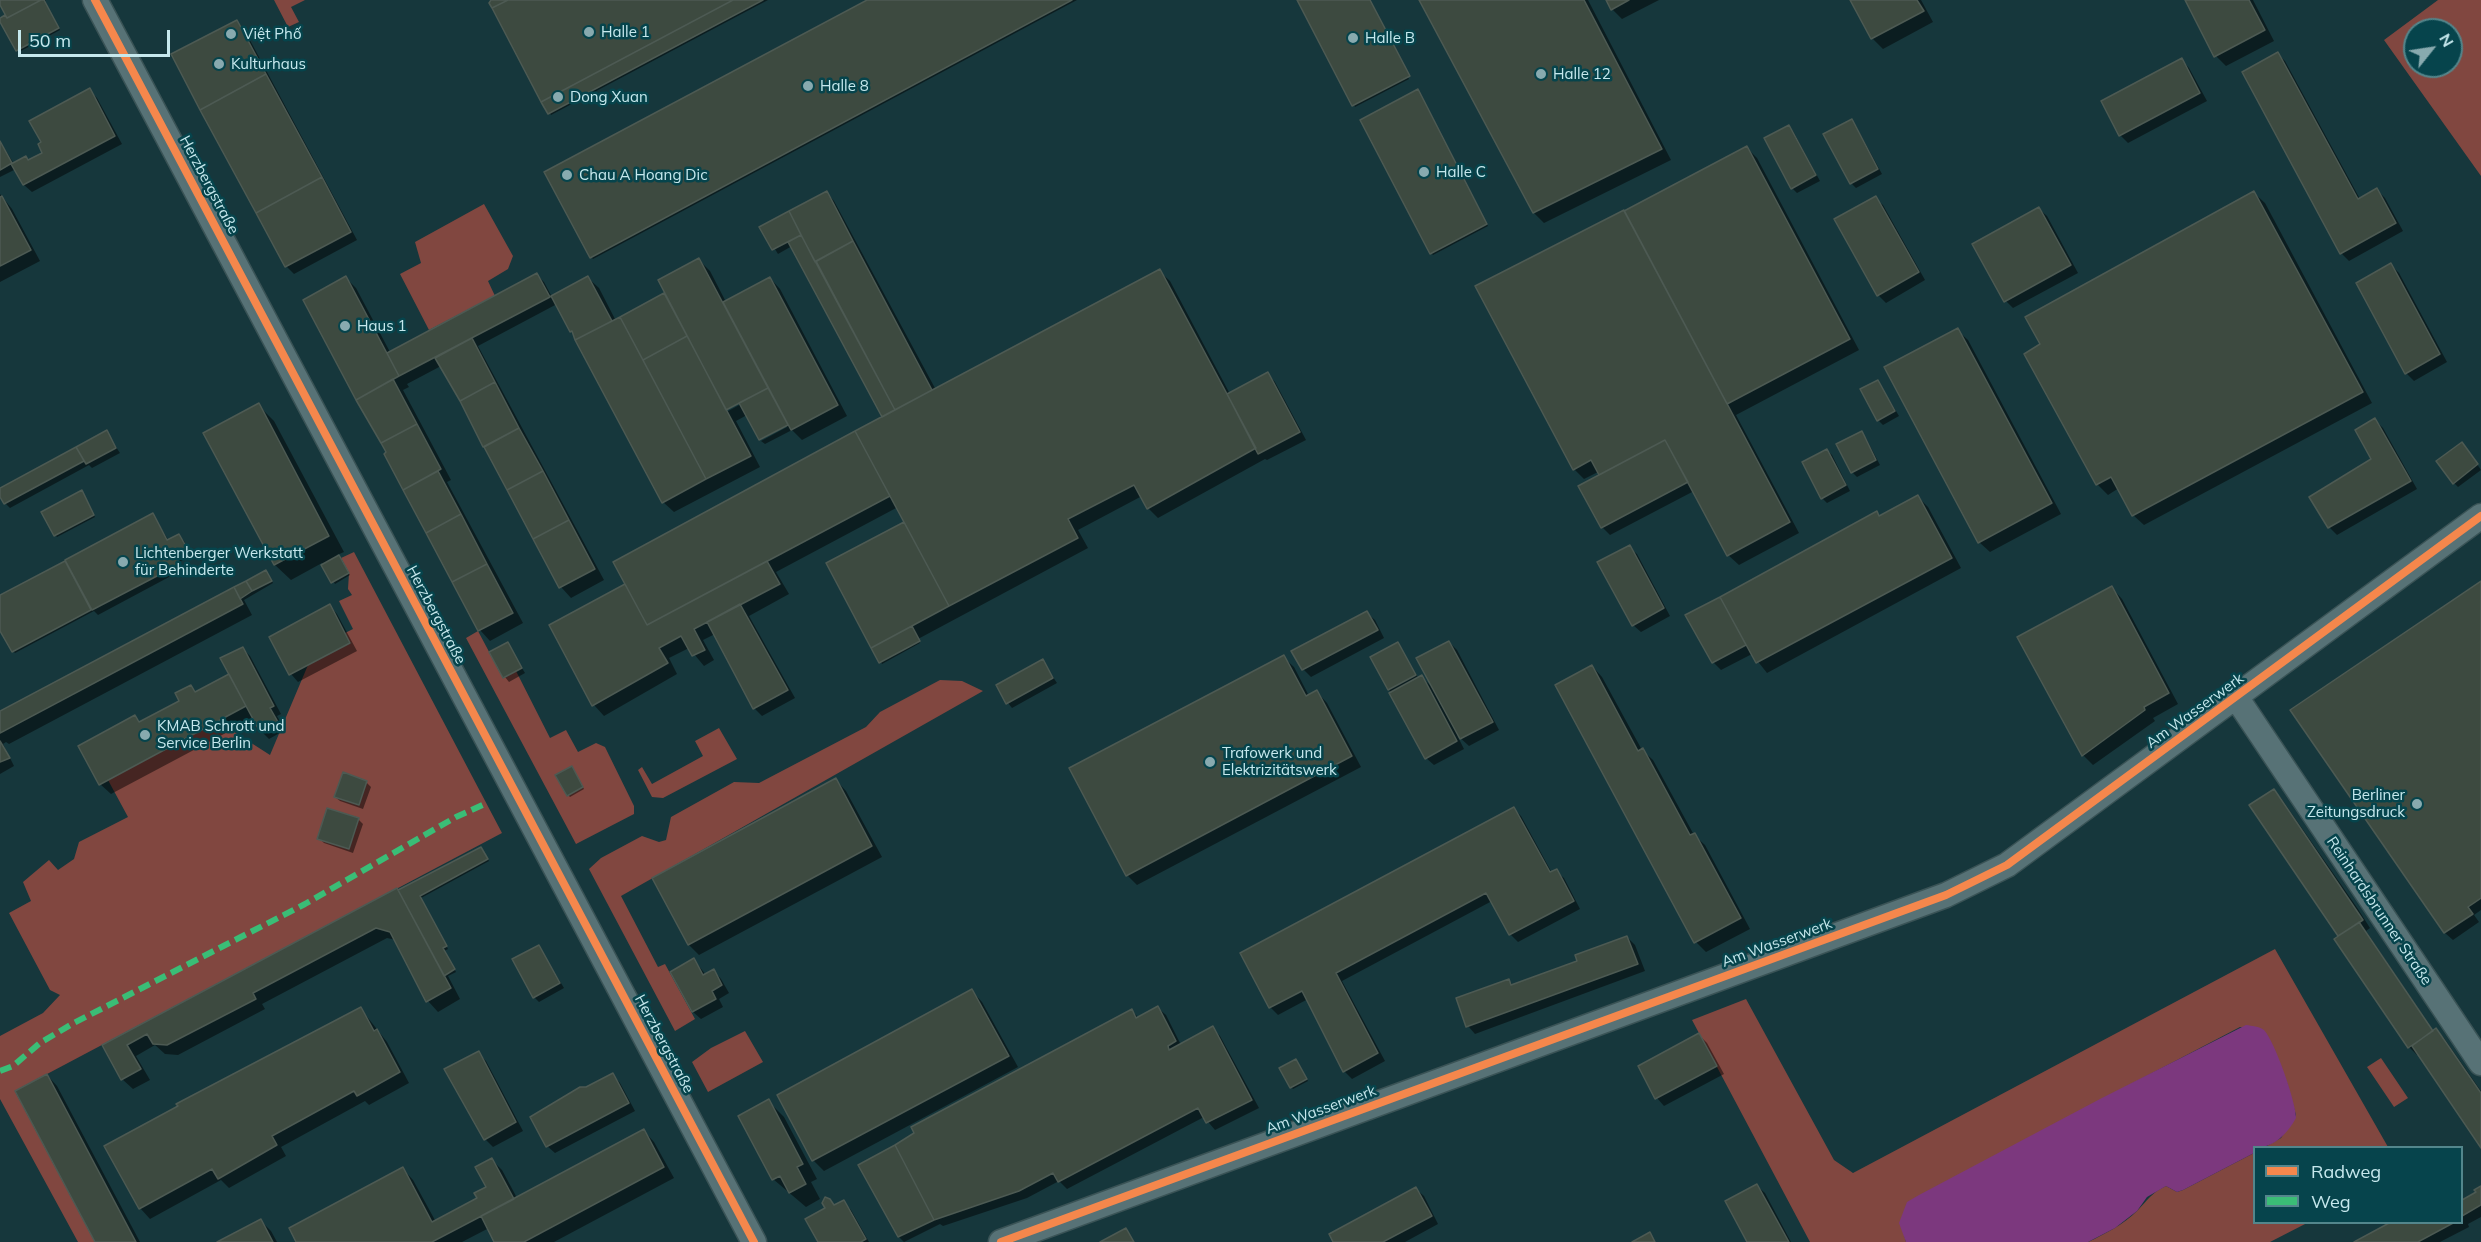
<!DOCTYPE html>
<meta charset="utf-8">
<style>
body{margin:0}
#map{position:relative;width:2481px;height:1242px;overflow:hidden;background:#16373c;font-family:Mulish,sans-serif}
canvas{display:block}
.legend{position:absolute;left:2253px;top:1146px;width:210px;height:78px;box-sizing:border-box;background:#06444c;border:2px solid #53868c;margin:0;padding:8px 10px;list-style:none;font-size:18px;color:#c6e8ed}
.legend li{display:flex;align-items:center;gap:12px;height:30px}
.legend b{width:30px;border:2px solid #53868c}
.north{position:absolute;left:2403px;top:18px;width:60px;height:60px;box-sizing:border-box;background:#06444c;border:2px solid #53868c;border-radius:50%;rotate:60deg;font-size:16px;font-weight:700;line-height:24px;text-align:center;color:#c6e8ed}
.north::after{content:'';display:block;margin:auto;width:21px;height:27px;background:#88aaaf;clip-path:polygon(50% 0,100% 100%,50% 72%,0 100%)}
.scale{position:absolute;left:18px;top:30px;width:152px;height:27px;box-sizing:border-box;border:3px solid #c6e8ed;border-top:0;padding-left:8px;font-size:18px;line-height:21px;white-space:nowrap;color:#c6e8ed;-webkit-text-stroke:4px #06444c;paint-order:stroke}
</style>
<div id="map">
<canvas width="2481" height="1242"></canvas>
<ul class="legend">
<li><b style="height:8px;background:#f5874c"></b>Radweg</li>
<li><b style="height:8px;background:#3abd76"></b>Weg</li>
</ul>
<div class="north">N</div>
<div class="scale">50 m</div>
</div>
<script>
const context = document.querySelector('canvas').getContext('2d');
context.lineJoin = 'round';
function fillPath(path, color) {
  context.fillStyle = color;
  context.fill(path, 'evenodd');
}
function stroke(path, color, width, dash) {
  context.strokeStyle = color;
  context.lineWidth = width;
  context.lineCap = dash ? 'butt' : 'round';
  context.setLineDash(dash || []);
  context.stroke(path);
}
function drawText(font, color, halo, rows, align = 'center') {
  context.font = font + ' Mulish,sans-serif';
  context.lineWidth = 5;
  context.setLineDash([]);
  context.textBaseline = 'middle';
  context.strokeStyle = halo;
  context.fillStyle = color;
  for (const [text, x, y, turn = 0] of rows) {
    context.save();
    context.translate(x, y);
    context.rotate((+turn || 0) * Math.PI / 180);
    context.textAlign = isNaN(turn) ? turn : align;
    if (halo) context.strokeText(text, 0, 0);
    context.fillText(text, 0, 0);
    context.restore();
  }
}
const green = new Path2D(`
 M274 0H305L291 7 299 22 288 27Z
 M2438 0H2481V176L2384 40ZM2415 30H2451V66H2415Z
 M484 204 513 256 508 269 488 281 495 296 429 330 400 274 421 263 415 242Z
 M354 552 502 833 15 1091 95 1242H78L0 1099V1036L43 1013 60 995 50 990 9 913 31 901 23 882 49 860 58 870 74 859 79 842 128 817 108 780 217 721 270 755 308 665 350 643 345 633 353 629 339 601 352 595 348 589 349 573 341 558Z
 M478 631 503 678 516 671 550 738 566 730 578 752 596 743 605 747 634 806V814L576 844 466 638Z
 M940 680 962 681 983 691 621 896 658 967 665 964 695 1019 675 1031 589 869 601 858 642 836 659 842 666 840 671 817 734 782 759 783 866 727 880 712Z
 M719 728 737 759 663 798 652 797 638 770 642 767 652 784 703 756 695 741Z
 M2275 949 2388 1147H2265L2281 1138 2296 1115 2287 1083 2263 1030 2240 1027 2057 1123 1902 1226 1906 1242H1810L1692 1020 1746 999 1834 1160 1853 1173Z
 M745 1031 763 1062 708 1092 692 1062 711 1048Z
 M2381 1058 2408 1098 2394 1107 2367 1067Z
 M2254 1153V1222L2307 1223 2270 1242H2088C2105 1234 2124 1224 2137 1211 2147 1201 2152 1192 2166 1186L2177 1192 2183 1190Z`);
const water = new Path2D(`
 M2246 1025C2252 1026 2259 1026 2264 1030 2275 1042 2296 1102 2296 1118 2287 1134 2274 1148 2254 1148V1153L2183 1190 2177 1192 2166 1186 2147 1197 2137 1211 2115 1228 2088 1242H1906L1899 1223 1907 1202 1919 1195 2100 1099Z`);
const shadow = new Path2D(`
 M0 0H46L45 1 60 30 19 52 0 20 7 16Z
 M493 0H768L551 115 491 3Z
 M870 0H1077L593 259 591 257Z
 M1299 0H1368L1409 79 1355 107Z
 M1421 0H1588L1671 160 1544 223 1534 213Z
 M1607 0H1659L1622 19 1612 9Z
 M1852 0H1921L1933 22 1883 49 1873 39Z
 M2186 0H2253L2274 41 2226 66 2216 56Z
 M236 22 244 29 357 240 294 274 286 266Z
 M2278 54 2285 61 2360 199 2377 190 2385 198 2403 231 2349 261 2341 253Z
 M2182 60 2189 68 2207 101 2128 143 2120 135Z
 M89 90 97 98 122 144 32 192 24 185 16 169 0 177V141L14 164 29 161 44 153Z
 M1420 93 1488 226 1433 255 1431 253Z
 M1851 121 1856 126 1882 174 1856 188 1851 183Z
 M1788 127 1793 131 1820 181 1797 193 1792 188Z
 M1747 148 1757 158 1859 350 1736 415 1799 533 1739 565 1728 555 1694 491 1610 535 1602 527 1581 487 1601 476 1598 472 1584 479 1574 469 1542 255Z
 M827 193 834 201 936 390 1159 271 1170 281 1230 394 1268 374 1275 382 1306 440 1267 460 1265 459 1158 518 1148 508 1142 496 1078 530 1088 548 918 639 920 643 882 664 828 564 906 522 898 507 776 572 789 594 749 616 795 698 762 716 754 708 715 634 703 640 714 660 704 666 689 648 669 658 677 674 604 716 594 705 551 626 627 585 884 417 792 246 778 254 761 227Z
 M2254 193 2265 203 2372 403 2144 525 2133 515 2119 488 2108 495 2097 484 2026 354Z
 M0 194 12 209 40 261 0 282Z
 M1875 198 1883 205 1925 280 1886 303 1878 295Z
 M2039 209 2047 216 2078 273 2013 308 2006 301Z
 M699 260 710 271 726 302 770 278 780 289 847 416 802 440 792 430 765 444 761 441 787 427 786 425 747 415 736 421 760 467 674 512 663 502 576 335 557 304 478 346 604 580 571 598 561 587 441 366 407 384 409 387 403 390 451 480 447 482 523 623 490 641 480 630 386 454 388 453 376 434 305 300 346 278 356 288 390 352 537 275 544 282 552 297 588 278 599 288 616 321 666 294ZM625 329H628L647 366 645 367ZM741 401V404L721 415 719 412Z
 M2391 265 2399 273 2447 362 2414 381 2406 373Z
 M1957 330 1968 340 2061 514 1990 552 1979 542Z
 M1878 381 1899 416 1883 425 1878 420Z
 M258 405 274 421 344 552 337 555 350 575 335 584 322 563 291 580 275 565 205 433Z
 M2375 420 2383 428 2417 489 2337 535 2329 527 2373 459Z
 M106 432 120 453 92 468 89 465 10 508 5 503 0 490Z
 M1861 433 1866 438 1880 465 1857 477 1852 472Z
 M2466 448 2481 470 2458 487 2454 483Z
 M1827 450 1832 455 1850 491 1827 503 1822 498Z
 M83 494 95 517 57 537 55 535Z
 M1918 497 1928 507 1961 568 1767 673 1752 654 1721 670 1713 662 1720 598 1877 513 1881 517Z
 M153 515 169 541 179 536 184 541 191 555 180 562 184 569 98 615 94 611 15 653 13 651 0 627V597Z
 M1629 547 1637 554 1670 616 1641 632 1633 625Z
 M268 574 273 583 244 600 252 615 9 744 6 742 3 744 14 766 0 774V713Z
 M2481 583V910L2474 915 2479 922 2453 940 2445 933 2292 710Z
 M2112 588 2122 599 2178 704 2153 718 2155 721 2093 765 2083 755Z
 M330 606 337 614 357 651 298 682 291 674Z
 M1367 613 1375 620 1384 638 1311 677 1303 669Z
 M1449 642 1457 650 1499 730 1469 746 1457 735 1464 749 1434 765 1426 758 1372 658 1398 644 1419 679 1422 677 1434 689Z
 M507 644 525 673 509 682 505 677Z
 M242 648 250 656 281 714 277 716 285 730 269 739 261 731 254 718 111 794 100 784 135 717 141 723 181 702 191 687 197 693 231 675Z
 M1283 657 1294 667 1309 696 1317 692 1327 703 1361 767 1137 885 1127 875Z
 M1042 661 1057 683 1012 708 1008 703Z
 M1592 666 1602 677 1642 750 1653 760 1694 835 1705 845 1750 929 1706 952 1696 942Z
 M573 770 584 789 570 797 568 795Z
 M836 780 846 791 882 857 699 955 689 945Z
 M366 782 371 787 363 809 340 801 335 797Z
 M2274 790 2281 798 2358 909 2370 928 2366 931 2434 1032 2436 1030 2444 1038 2481 1091V1145L2419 1053 2417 1055 2409 1047 2336 939 2340 937 2251 806Z
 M1514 809 1521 816 1552 873 1556 871 1564 878 1580 909 1518 942 1510 934 1492 901 1342 981 1385 1061 1352 1079 1344 1071 1308 999 1278 1015 1270 1007Z
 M358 819 363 824 353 853 324 843 319 838Z
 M483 850 489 861 421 898 448 949 444 951 456 972 448 976 460 999 438 1012 428 1001 396 940 387 938 262 1004 265 1009 178 1055 165 1054 155 1045 136 1056 150 1080 133 1089 122 1079 104 1045 398 891Z
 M1627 937 1635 945 1645 971 1475 1034 1468 1026 1509 981 1514 986 1579 962Z
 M539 947 564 988 539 1002 534 997Z
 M694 960 706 975 714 971 721 979 729 993 719 999 723 1007 701 1019 693 1012 672 972Z
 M972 991 982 1002 1018 1067 824 1171 813 1160Z
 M1158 1008 1166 1015 1181 1045 1212 1028 1220 1036 1259 1108 1215 1130 1204 1117 1067 1189 1059 1181 1027 1198 943 1226 940 1224 904 1242 899 1237 1132 1011 1139 1018Z
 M361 1009 387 1042 409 1083 369 1105 365 1101 281 1147 286 1156 229 1188 221 1180 150 1219 140 1208Z
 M1699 1035 1707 1043 1724 1074 1664 1106 1657 1098 1640 1066Z
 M478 1053 486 1061 523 1131 493 1147 485 1139Z
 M1296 1061 1308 1081 1293 1089 1291 1087Z
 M47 1075 57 1086 140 1242H96Z
 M613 1075 620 1083 635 1111 555 1153 547 1146 586 1088Z
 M768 1101 784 1117 817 1179 811 1182 820 1199 806 1207 773 1179Z
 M644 1131 654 1142 674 1178 554 1242H496L489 1228 462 1242H298L403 1169 413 1180 436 1222 479 1199 488 1187 492 1160 502 1170 517 1198Z
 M1757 1186 1765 1193 1791 1242H1749Z
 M1416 1189 1424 1196 1438 1224 1405 1242H1335Z
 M2481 1189V1217L2468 1224 2469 1227 2440 1242H2357L2394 1222H2462V1201Z
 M827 1198 835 1206 844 1202 851 1210 869 1242H820Z
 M261 1221 271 1231 277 1242H220Z`);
const building = new Path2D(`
 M0 0H41L7 18 0 5Z
 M41 0H44L59 28 16 51 0 22V18L5 15 7 18Z
 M491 0H508L492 8 489 3Z
 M508 0H733L541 102 492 8Z
 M733 0H763L548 114 541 102Z
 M867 0H1072L590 258 544 172Z
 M1297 0H1370L1410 76 1352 106Z
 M1419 0H1584L1662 149 1533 213Z
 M1606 0H1629L1611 10Z
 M1850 0H1917L1924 11 1871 39Z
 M2185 0H2249L2265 30 2214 57Z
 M237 20 266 74 200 110 171 54Z
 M2278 52 2358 199 2377 188 2396 223 2340 254 2242 72Z
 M2182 58 2200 93 2119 136 2101 101Z
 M266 74 322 177 256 213 200 110Z
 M90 88 115 136 23 185 11 164 26 156 28 160 42 153 38 144 41 142 29 121Z
 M1418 89 1487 224 1430 254 1360 120Z
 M1852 119 1878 169 1850 184 1823 134Z
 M1789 125 1816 175 1791 189 1764 138Z
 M0 141 12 163 0 170Z
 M1747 146 1850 339 1727 404 1624 211Z
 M322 177 351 232 285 267 256 213Z
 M827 191 853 241 815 262 789 211Z
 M2254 191 2363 392 2132 516 2111 477 2096 485 2024 354 2040 344 2025 317Z
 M2 196 31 250 0 266V197Z
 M1876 196 1919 272 1877 296 1834 219Z
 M2039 207 2071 265 2004 302 1972 244Z
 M1624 210 1790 522 1727 556 1665 440 1599 475 1591 460 1573 470 1475 286Z
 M789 211 801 235 772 250 759 227Z
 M801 235 895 410 882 417 788 242Z
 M853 241 932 390 895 410 816 261Z
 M699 258 768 388 726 410 658 280Z
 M2391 263 2440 354 2405 374 2356 283Z
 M1160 269 1256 448 1147 509 1134 485 1068 519 1078 538 949 606 855 431Z
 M537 273 550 297 399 376 387 353Z
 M346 276 399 376 356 400 303 300Z
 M588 276 612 321 575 340 572 331 570 332 551 296Z
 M770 277 838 405 791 430 723 302Z
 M664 293 687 336 643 360 620 317Z
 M620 317 706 479 662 503 575 340Z
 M1958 328 2052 503 1978 543 1884 367Z
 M687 336 751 456 706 479 643 360Z
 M472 338 495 382 460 401 435 358Z
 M1268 372 1300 432 1258 454 1227 394Z
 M393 379 417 424 381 443 356 400Z
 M1878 380 1895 411 1877 421 1860 389Z
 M495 382 519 428 483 447 460 401Z
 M768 388 788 425 759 440 739 403Z
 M259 403 329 536 274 565 203 433Z
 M2375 418 2411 481 2328 528 2309 497 2371 459 2355 430Z
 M417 424 441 469 403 490 384 454 386 452 381 443Z
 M519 428 543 471 507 490 484 447Z
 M107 430 116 448 86 464 76 447Z
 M855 431 890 496 647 625 613 562Z
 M1862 431 1876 460 1851 473 1836 444Z
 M1665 440 1688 482 1601 528 1578 486Z
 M2462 442 2478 464 2453 484 2436 461Z
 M76 447 84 461 4 504 0 497V488Z
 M1827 449 1846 485 1821 499 1802 462Z
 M438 471 461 514 426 533 403 490Z
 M543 471 569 520 533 539 507 490Z
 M82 490 94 515 54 536 41 512Z
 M1918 495 1952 558 1756 663 1720 597 1877 511 1879 516Z
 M153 513 167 540 179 534 188 550 176 556 180 564 92 610 65 560Z
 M461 514 487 564 452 582 426 533Z
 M569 520 595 569 559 588 533 539Z
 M904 522 949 606 871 648 826 563Z
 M1630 545 1664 608 1632 626 1597 562Z
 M339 555 349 573 331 583 321 565Z
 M65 561 91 610 12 652 0 631V595Z
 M767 561 780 584 694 629 705 650 692 656 681 636 659 648 668 663 592 706 549 625 625 584 647 625Z
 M487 564 513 613 478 631 452 582Z
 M266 570 272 581 252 591 246 581Z
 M246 581 252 591 240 599 234 587Z
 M2481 581V898L2468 907 2473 914 2444 933 2290 710Z
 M2112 586 2169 693 2144 707 2145 710 2082 756 2017 637Z
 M234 587 243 604 0 733V711Z
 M1720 597 1746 645 1712 663 1685 615Z
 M330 604 350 643 289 675 269 637Z
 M740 604 788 690 753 709 707 622Z
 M1367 611 1378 630 1302 670 1291 651Z
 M912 626 920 641 879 663 871 648Z
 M1449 641 1493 722 1460 739 1416 658Z
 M508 642 522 668 503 678 489 652Z
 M1398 642 1416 675 1388 690 1370 657Z
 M243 647 274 706 270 708 278 722 260 732 220 658Z
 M1284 655 1306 696 1317 690 1352 756 1126 876 1069 768Z
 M1043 659 1053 678 1006 704 996 685Z
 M1592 665 1638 751 1643 748 1690 835 1695 833 1741 918 1694 943 1555 685Z
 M229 674 246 706 99 785 78 746 135 715 139 722 179 701 175 693 191 685 195 692Z
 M1422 675 1457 741 1425 759 1389 693Z
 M0 741 10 758 0 762Z
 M572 766 583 787 567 796 555 775Z
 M343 772 367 781 359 805 334 797Z
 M836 778 872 846 688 945 652 878Z
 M2274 789 2363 920 2338 936 2249 805Z
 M1514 807 1550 872 1557 869 1574 901 1509 935 1486 893 1336 973 1378 1053 1343 1072 1302 991 1269 1008 1240 953Z
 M327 808 359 818 349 849 317 839Z
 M481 847 488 859 420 896 447 946 443 948 455 969 444 976 398 890Z
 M397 888 451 988 426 1002 390 932 376 928 253 993 256 999 167 1045 153 1044 147 1034 127 1045 141 1069 121 1080 102 1045Z
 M2359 922 2433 1031 2408 1048 2334 939Z
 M1627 936 1638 964 1466 1027 1456 998 1509 979 1511 985 1577 961 1575 955Z
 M539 945 560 983 533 998 512 959Z
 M694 958 703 975 714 969 722 985 712 991 716 999 692 1012 670 972Z
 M972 989 1009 1056 812 1161 777 1095Z
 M1158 1006 1176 1041 1168 1046 1169 1050 1213 1026 1252 1100 1206 1123 1198 1108 1058 1182 1053 1173 1019 1191 934 1220 895 1145 914 1133 911 1127 1132 1009 1136 1018Z
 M361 1007 374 1031 377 1029 400 1072 357 1096 354 1091 272 1136 277 1145 218 1179 212 1169 139 1209 104 1146 178 1106 176 1104Z
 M2436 1028 2481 1093V1148L2412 1046Z
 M1699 1033 1717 1066 1655 1099 1638 1066Z
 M479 1051 516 1122 484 1140 444 1069Z
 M1296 1059 1307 1079 1290 1088 1279 1068Z
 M613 1073 629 1103 546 1147 530 1117 580 1087H586Z
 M47 1074 136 1242H95L15 1091Z
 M769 1099 803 1164 797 1167 806 1184 789 1193 780 1176 772 1180 738 1116Z
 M644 1129 664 1167 524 1242H494L481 1216Z
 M895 1145 934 1220 898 1237 858 1165Z
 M492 1158 514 1199 432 1242H296L289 1228 403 1167 432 1222 477 1198 474 1193 486 1187 475 1167Z
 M1757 1184 1789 1242H1747L1725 1201Z
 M2481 1186V1205L2462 1216V1200L2476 1192 2474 1190Z
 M1416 1187 1432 1216 1383 1242H1333L1329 1234Z
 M825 1197 830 1199 834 1205 844 1200 866 1239 861 1242H818L805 1219 825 1208 822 1203Z
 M261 1219 273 1242H217Z
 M2391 1222H2455L2418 1242H2354Z
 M1126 1228 1134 1242H1100Z
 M1650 1232 1655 1242H1632Z`);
const minor = new Path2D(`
 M95 0 754 1242
 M2236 697 2481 1063
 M1001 1242 1946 895 2007 865 2481 516`);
const tram = new Path2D(`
 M88 0 748 1242
 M99 0 761 1242`);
const quiet = new Path2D(`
 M0 1071 13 1066 40 1043 72 1024 305 904 456 817 487 803`);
const cycleway = new Path2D(`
 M95 0 754 1242
 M1001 1242 1946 895 2007 865 2481 516`);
const markers = [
 [589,32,6,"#88aaaf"],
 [231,34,6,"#88aaaf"],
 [1353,38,6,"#88aaaf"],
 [219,64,6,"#88aaaf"],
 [1541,74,6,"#88aaaf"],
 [808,86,6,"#88aaaf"],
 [558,97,6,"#88aaaf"],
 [1424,172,6,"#88aaaf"],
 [567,175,6,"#88aaaf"],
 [345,326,6,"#88aaaf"],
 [123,562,6,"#88aaaf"],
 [145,735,6,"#88aaaf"],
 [1210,762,6,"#88aaaf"],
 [2417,804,6,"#88aaaf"]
];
const poiNames = [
 ["Halle 1",601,32],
 ["Việt Phố",243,34],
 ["Halle B",1365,38],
 ["Kulturhaus",231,64],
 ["Halle 12",1553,74],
 ["Halle 8",820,86],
 ["Dong Xuan",570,97],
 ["Halle C",1436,172],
 ["Chau A Hoang Dic",579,175],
 ["Haus 1",357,326],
 ["Lichtenberger Werkstatt",135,553],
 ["für Behinderte",135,570],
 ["KMAB Schrott und",157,726],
 ["Service Berlin",157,743],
 ["Trafowerk und",1222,753],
 ["Elektrizitätswerk",1222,770],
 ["Berliner",2405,795,"right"],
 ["Zeitungsdruck",2405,812,"right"]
];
const streetNames = [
 ["Herzbergstraße",209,185,62],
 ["Herzbergstraße",436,615,62],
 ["Am Wasserwerk",2195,711,-36],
 ["Reinhardsbrunner Straße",2379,911,56],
 ["Am Wasserwerk",1777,943,-20],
 ["Herzbergstraße",664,1044,62],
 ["Am Wasserwerk",1321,1110,-20]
];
fillPath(green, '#814740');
fillPath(water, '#7c387e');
fillPath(shadow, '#0007');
fillPath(building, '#3d4a40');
stroke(building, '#4d5a53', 1.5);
stroke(minor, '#3a5356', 27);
stroke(minor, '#577276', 24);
stroke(tram, '#577073', 1.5);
stroke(quiet, '#3abd76', 6, [12, 6]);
stroke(cycleway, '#f5874c', 8);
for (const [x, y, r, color] of markers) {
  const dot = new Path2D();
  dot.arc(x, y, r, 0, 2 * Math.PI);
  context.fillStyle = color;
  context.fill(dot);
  stroke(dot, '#06444c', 2);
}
drawText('15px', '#c6e8ed', '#06444c', poiNames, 'left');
drawText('15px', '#c6e8ed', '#06444c', streetNames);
</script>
